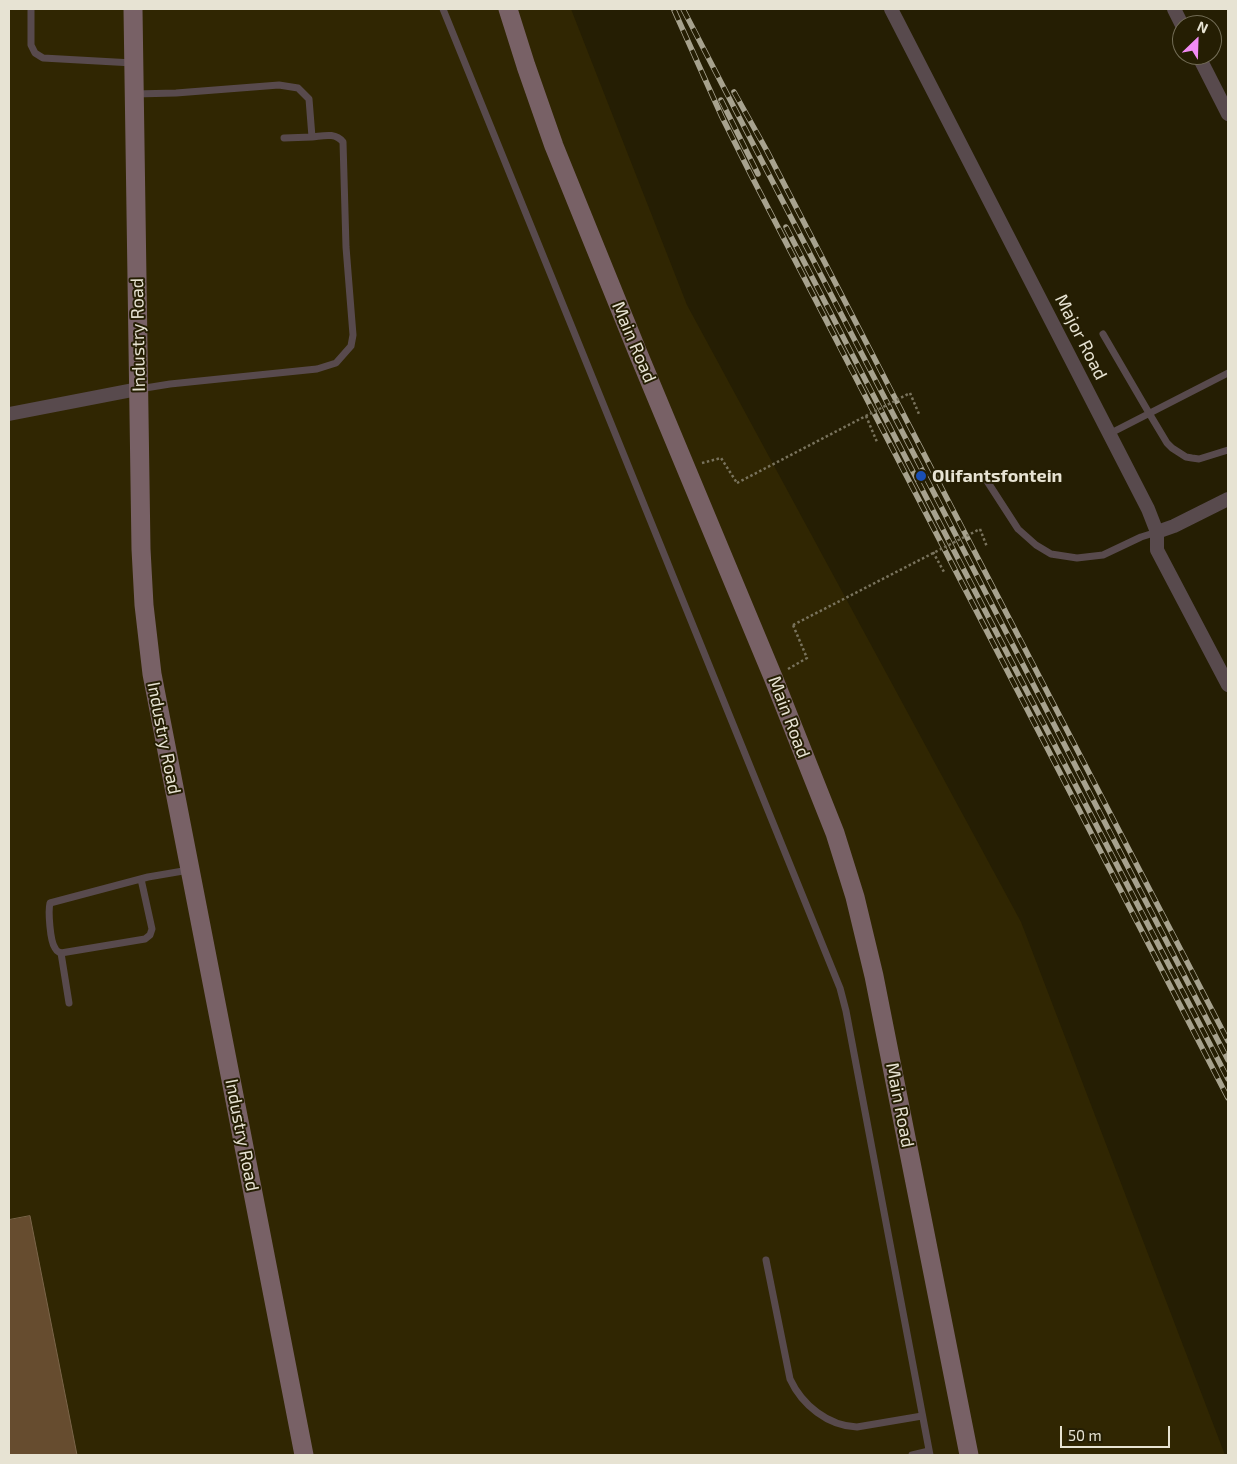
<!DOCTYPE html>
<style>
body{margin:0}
#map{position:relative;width:1237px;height:1464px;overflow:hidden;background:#251e03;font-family:"Exo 2",sans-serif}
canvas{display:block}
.frame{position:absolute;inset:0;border:10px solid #e7e3d3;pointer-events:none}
.north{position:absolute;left:1172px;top:15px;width:50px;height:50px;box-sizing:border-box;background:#251e03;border:1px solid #736d56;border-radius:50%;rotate:24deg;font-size:14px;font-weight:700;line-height:20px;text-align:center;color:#e7e3d3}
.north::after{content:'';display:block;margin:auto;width:18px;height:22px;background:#f18af4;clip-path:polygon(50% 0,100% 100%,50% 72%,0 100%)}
.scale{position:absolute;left:1060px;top:1426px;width:110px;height:22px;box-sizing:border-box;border:2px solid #e7e3d3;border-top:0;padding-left:6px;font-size:15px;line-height:18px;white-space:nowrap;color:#e7e3d3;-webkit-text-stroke:4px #251e03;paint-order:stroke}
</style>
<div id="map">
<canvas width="1237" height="1464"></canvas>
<div class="frame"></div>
<div class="north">N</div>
<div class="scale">50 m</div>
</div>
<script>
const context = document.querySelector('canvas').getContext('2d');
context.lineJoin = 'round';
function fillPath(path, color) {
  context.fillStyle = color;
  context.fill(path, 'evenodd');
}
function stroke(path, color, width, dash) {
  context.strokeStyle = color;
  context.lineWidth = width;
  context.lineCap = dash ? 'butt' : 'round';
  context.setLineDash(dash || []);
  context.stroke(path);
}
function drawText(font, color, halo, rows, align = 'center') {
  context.font = font + ' "Exo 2",sans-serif';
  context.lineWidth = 4;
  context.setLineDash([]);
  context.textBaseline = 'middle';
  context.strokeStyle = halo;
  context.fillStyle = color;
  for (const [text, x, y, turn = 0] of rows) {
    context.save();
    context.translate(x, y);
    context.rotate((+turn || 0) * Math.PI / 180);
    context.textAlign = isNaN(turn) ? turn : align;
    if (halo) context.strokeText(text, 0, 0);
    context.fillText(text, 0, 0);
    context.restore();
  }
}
const built = new Path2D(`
 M9 9H571L687 305 1021 922 1225 1455H9Z`);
const building = new Path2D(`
 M30 1216 77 1455H9V1220Z`);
const path = new Path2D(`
 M910 393 919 414
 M866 416 877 442
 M702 463 721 458 737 483
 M980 529 987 547
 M933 552 944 572
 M788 669 807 658 793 625`);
const lane = new Path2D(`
 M31 9V45L35 53 43 58 133 63
 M443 9 840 988 846 1011 930 1455
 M135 94 176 93 279 85 298 88 309 99 312 137 284 138
 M1103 334 1149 413 1167 443 1172 448 1186 457 1192 458 1199 459 1228 450
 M139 389 170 384 317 369 336 363 351 346 353 335 346 247 343 142C335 132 323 136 312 137
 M1109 434 1228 373
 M987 481 1018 529 1036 545 1051 554 1077 558 1103 555 1141 537 1157 532
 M141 879 152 929 150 935 145 939 61 953C57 951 57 952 55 948 50 941 48 911 50 903L148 877 189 870
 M61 953 69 1003
 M766 1260 790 1379C802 1405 828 1426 857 1427L922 1416
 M912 1455 929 1451`);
const street = new Path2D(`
 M891 9 1148 509 1157 532V550L1228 685
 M1174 9 1182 25
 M1198 55 1228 114
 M9 414 138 389
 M1157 532 1174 526 1228 499`);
const secondary = new Path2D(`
 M133 9 141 549 144 605 152 674 304 1455
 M508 9 526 66 554 146 638 353 773 677 835 833 855 897 874 976 969 1455`);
const rail = new Path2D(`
 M683 9 1228 1060
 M674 10 722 117 751 175 1228 1098
 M734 92 767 151 1228 1041
 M721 100 758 174
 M786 227 1228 1079`);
const pathBridge = new Path2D(`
 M737 483 910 393
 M793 625 980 529`);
const markers = [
 [921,476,6,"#1a4fb4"]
];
const streetNames = [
 ["Industry Road",138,335,-91],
 ["Major Road",1081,337,63],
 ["Main Road",634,342,67],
 ["Main Road",789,717,69],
 ["Industry Road",164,738,79],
 ["Main Road",900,1105,79],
 ["Industry Road",242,1135,79]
];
const poiNames = [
 ["Olifantsfontein",932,476]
];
fillPath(built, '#302602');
fillPath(building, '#664c2f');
stroke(building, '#7a6449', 1);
stroke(path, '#79735d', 2.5, [2.5, 2.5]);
stroke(lane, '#584a4d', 7);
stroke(street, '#584a4d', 14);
stroke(secondary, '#786166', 19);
stroke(rail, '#a7a28e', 5.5);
stroke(rail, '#251e03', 4, [11]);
stroke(pathBridge, '#79735d', 2.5, [2.5, 2.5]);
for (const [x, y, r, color] of markers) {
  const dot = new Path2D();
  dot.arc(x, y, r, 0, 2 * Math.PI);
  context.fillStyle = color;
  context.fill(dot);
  stroke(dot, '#251e03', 2);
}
drawText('18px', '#e7e3d3', '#251e03', streetNames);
drawText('bold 18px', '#e7e3d3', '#251e03', poiNames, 'left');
</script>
